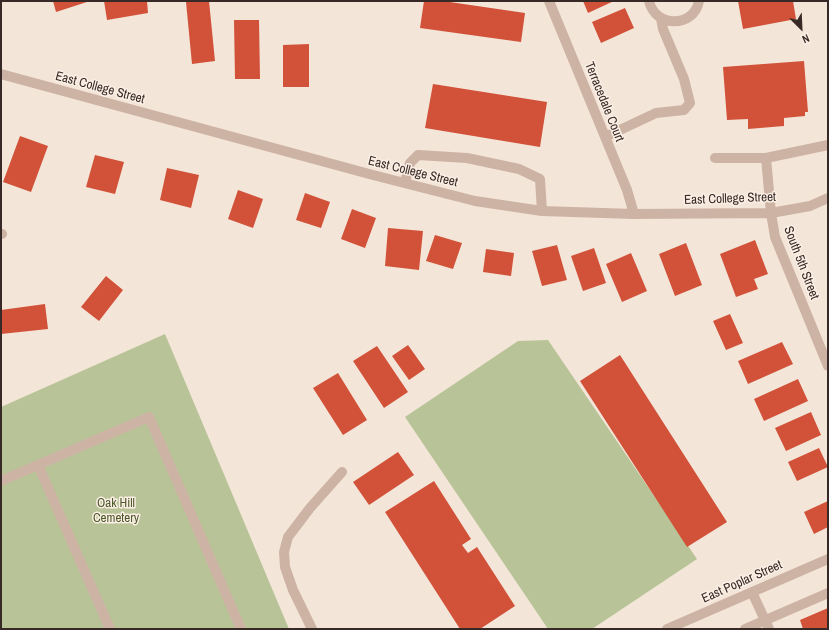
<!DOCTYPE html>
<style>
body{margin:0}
#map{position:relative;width:829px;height:630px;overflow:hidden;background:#f4e5d9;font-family:"Archivo Narrow",sans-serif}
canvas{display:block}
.frame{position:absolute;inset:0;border:2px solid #372a26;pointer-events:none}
.north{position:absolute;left:781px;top:8px;width:40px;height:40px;-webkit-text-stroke:3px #fbefe5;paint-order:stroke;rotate:156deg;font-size:11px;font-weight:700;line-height:16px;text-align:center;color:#372a26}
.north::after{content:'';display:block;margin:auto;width:14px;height:18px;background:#372a26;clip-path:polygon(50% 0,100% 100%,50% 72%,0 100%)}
</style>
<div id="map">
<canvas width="829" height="630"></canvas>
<div class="frame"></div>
<div class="north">N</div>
</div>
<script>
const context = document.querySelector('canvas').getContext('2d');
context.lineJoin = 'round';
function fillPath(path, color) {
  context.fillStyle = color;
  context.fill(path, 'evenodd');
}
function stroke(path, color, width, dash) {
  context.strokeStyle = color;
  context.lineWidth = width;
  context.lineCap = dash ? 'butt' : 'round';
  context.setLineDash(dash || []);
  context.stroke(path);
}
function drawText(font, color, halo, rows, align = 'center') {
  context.font = font + ' "Archivo Narrow",sans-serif';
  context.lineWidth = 3;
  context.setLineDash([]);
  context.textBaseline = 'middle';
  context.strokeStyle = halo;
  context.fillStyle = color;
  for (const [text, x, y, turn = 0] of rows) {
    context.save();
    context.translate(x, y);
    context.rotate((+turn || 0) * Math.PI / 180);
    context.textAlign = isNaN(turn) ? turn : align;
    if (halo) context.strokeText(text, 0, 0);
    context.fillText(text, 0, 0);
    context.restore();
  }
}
const green = new Path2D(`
 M165 334 289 629H1V407Z
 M548 340 697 559 592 629H548L405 417 518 341Z`);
const building = new Path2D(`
 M53 1H90L56 12Z
 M104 1H147L148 13 107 20Z
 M196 1H209L215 61 192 64 186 2Z
 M424 1H443L525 13 521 42 420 28Z
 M583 1H614L588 13Z
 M738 1H793L796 19 743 29Z
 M625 8 634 28 601 43 592 22Z
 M234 20H259L260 79H235Z
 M309 44V87H283V45Z
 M804 61 808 112H805V116L784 118V126L748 129V119L727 120 723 67Z
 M433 84 547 102 540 147 425 128Z
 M20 136 48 146 31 192 3 182Z
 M95 155 124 162 115 194 86 187Z
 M167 168 199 175 191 208 160 200Z
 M238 190 263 199 253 228 228 219Z
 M305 193 330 202 321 228 296 220Z
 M352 209 376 218 365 248 341 239Z
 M388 228 423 231 419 270 385 266Z
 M435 235 462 243 453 269 426 261Z
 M755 240 768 274 754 279 758 289 736 297 720 254Z
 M686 243 702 285 675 296 659 254Z
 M557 245 567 280 542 286 532 251Z
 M594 248 606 283 583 291 571 256Z
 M486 249 514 253 511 276 483 272Z
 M631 253 647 291 622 302 606 264Z
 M106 276 123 290 99 321 81 307Z
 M45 304 48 329 1 334V310Z
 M730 314 743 343 726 350 713 321Z
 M782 342 793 364 748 384 738 361Z
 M408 345 425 369 409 380 392 356Z
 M377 346 408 392 384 408 353 361Z
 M620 355 727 522 687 547 580 381Z
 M338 373 367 420 343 435 313 388Z
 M798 379 808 401 764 421 754 399Z
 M811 412 821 435 786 451 775 428Z
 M819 448 828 467 797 481 788 462Z
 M398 452 414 475 369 505 353 482Z
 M434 481 471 539 462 545 468 553 477 547 515 606 480 629H460L385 512Z
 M828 501V527L814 534 804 512Z
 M828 608V629H803L800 620Z`);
const minor = new Path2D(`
 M549 1 627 190 634 214
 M649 1C655 28 694 28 699 1
 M1 74 373 175 475 201 542 211 634 214 771 213 810 206 828 198
 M605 137 656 113 684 110 690 103 684 79 663 29 661 18
 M828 145 766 158 771 213 775 237 828 366
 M715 158H766
 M405 182 410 163 418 155 467 158 519 169 540 179 542 211
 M1 234H2
 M38 465 110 629
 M1 481 149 417 241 629
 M752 592 769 629
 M312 629 293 590 285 567 284 552 288 537 310 508 342 472
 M667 629 828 559
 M745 629 828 593`);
const streetNames = [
 ["East College Street",100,88,15],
 ["Terracedale Court",604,102,68],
 ["East College Street",413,172,14],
 ["East College Street",730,199,-2],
 ["South 5th Street",801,263,69],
 ["East Poplar Street",742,582,-24]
];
const parkNames = [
 ["Oak Hill",116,504],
 ["Cemetery",116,519]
];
fillPath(green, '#b8c497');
fillPath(building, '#d15239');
stroke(minor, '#cdb3a4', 10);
drawText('13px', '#372a26', '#fbefe5', streetNames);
drawText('13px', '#4a5728', '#fbefe5', parkNames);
</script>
